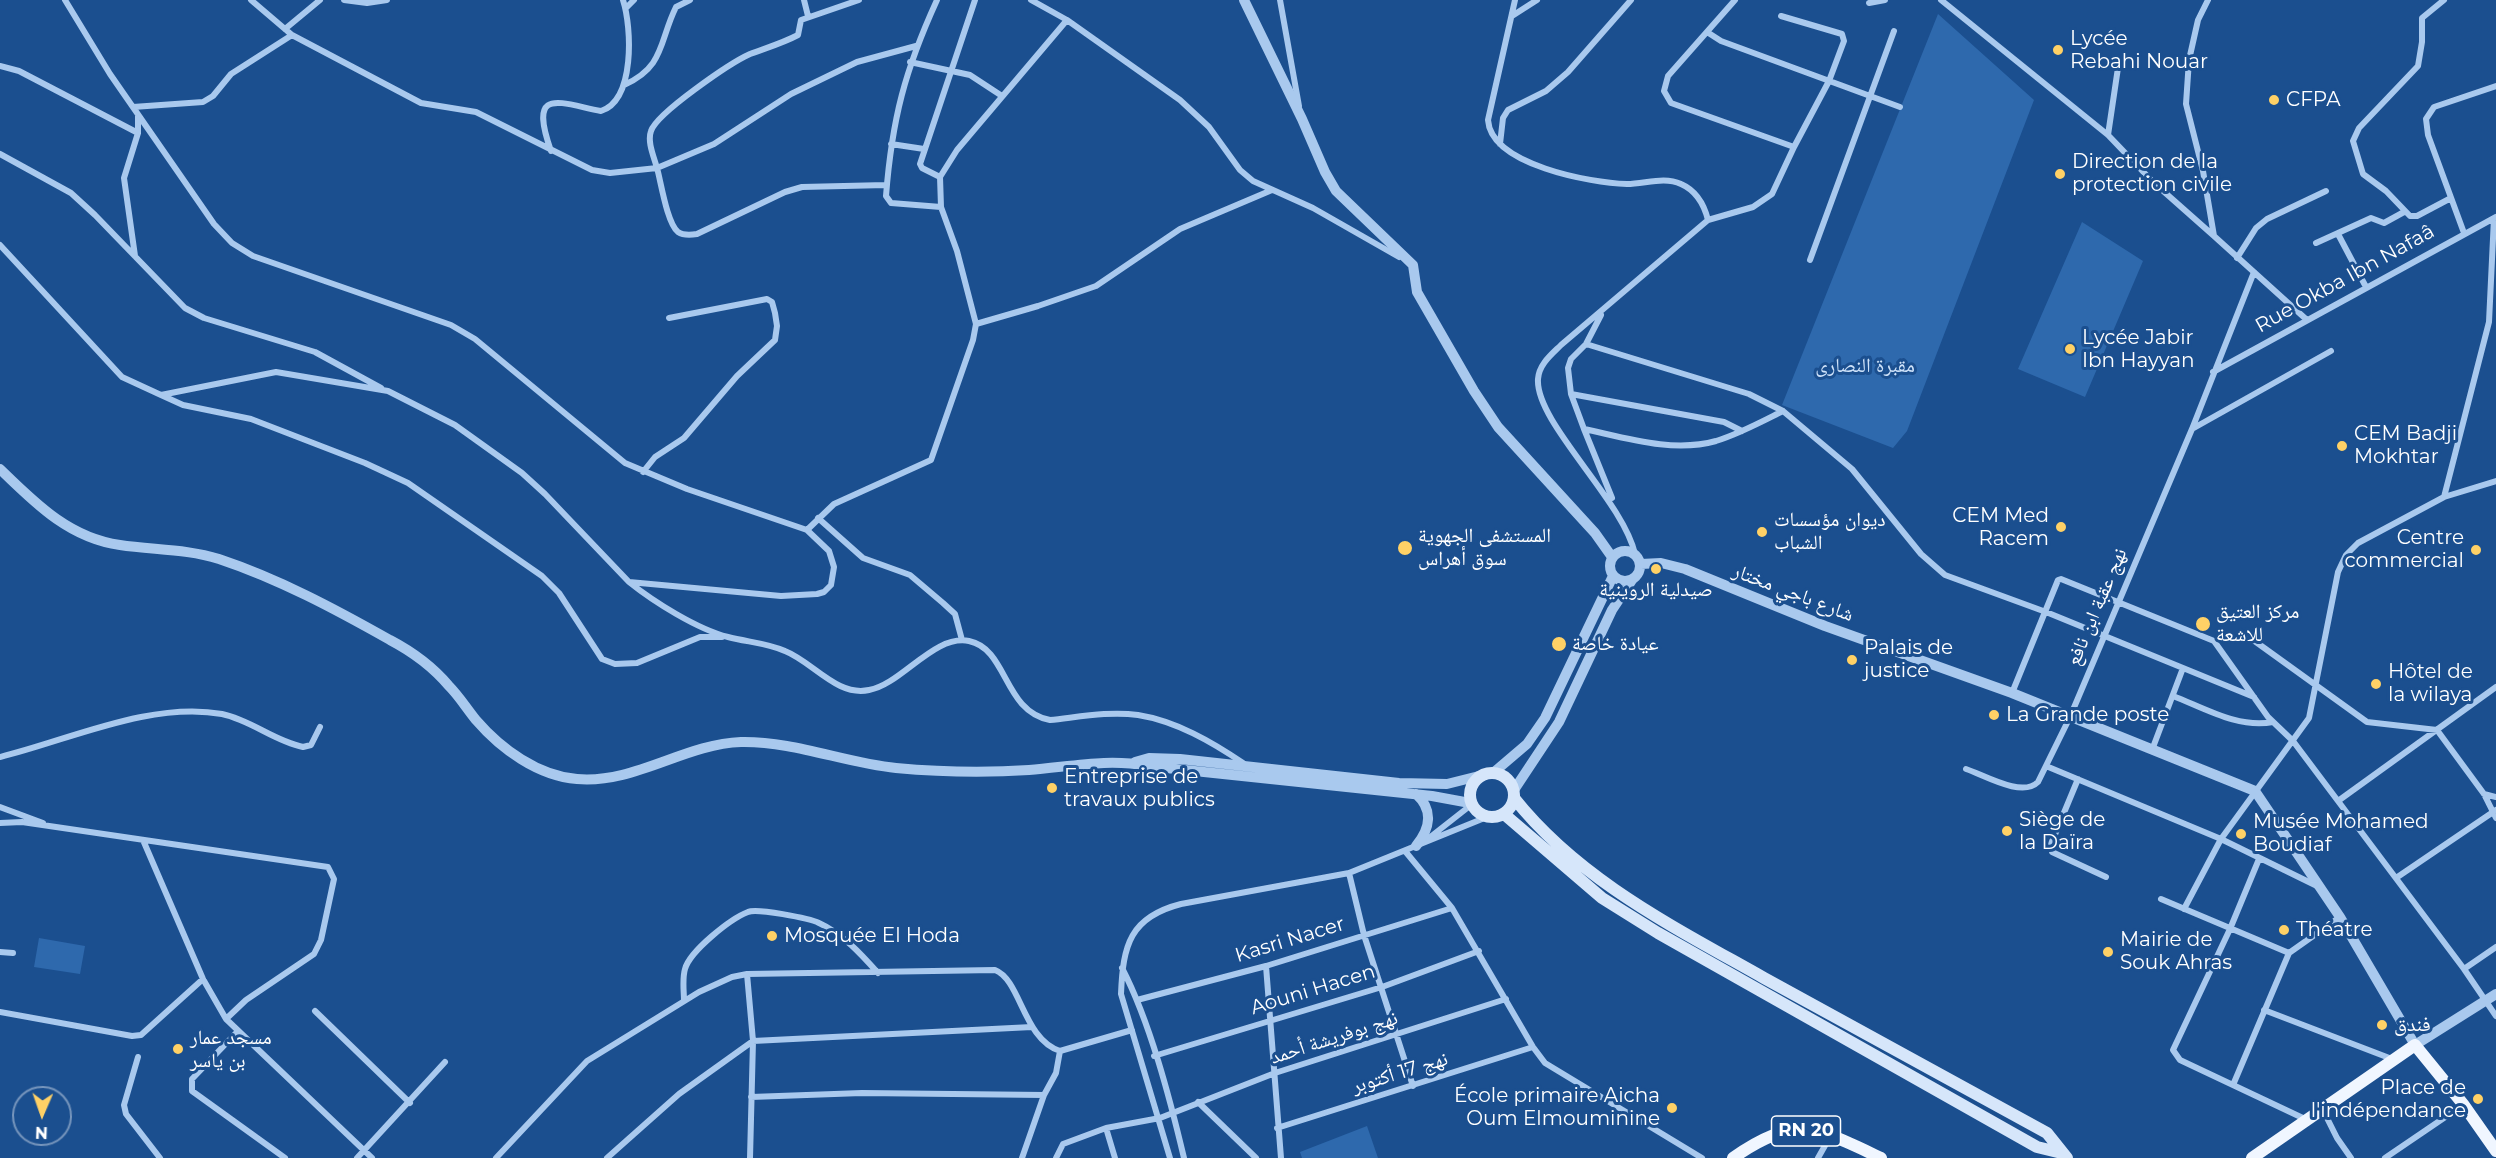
<!DOCTYPE html>
<meta charset="utf-8">
<style>
body{margin:0}
#map{position:relative;width:2496px;height:1158px;overflow:hidden;background:#1b4f8f;font-family:Montserrat,sans-serif}
canvas{display:block}
.north{position:absolute;left:12px;top:1086px;width:60px;height:60px;box-sizing:border-box;background:#1b4f8f;border:2px solid #7695bc;border-radius:50%;rotate:182deg;font-size:16px;font-weight:700;line-height:24px;text-align:center;color:#fff}
.north::after{content:'';display:block;margin:auto;width:21px;height:27px;background:#ffd166;clip-path:polygon(50% 0,100% 100%,50% 72%,0 100%)}
</style>
<div id="map">
<canvas width="2496" height="1158"></canvas>
<div class="north">N</div>
</div>
<script>
const context = document.querySelector('canvas').getContext('2d');
context.lineJoin = 'round';
function fillPath(path, color) {
  context.fillStyle = color;
  context.fill(path, 'evenodd');
}
function stroke(path, color, width, dash) {
  context.strokeStyle = color;
  context.lineWidth = width;
  context.lineCap = dash ? 'butt' : 'round';
  context.setLineDash(dash || []);
  context.stroke(path);
}
function drawText(font, color, halo, rows, align = 'center') {
  context.font = font + ' Montserrat,"Noto Naskh Arabic",sans-serif';
  context.lineWidth = 6;
  context.setLineDash([]);
  context.textBaseline = 'middle';
  context.strokeStyle = halo;
  context.fillStyle = color;
  for (const [text, x, y, turn = 0] of rows) {
    context.save();
    context.translate(x, y);
    context.rotate((+turn || 0) * Math.PI / 180);
    context.textAlign = isNaN(turn) ? turn : align;
    if (halo) context.strokeText(text, 0, 0);
    context.fillText(text, 0, 0);
    context.restore();
  }
}
const green = new Path2D(`
 M1938 14 2034 100 1907 431 1893 448 1782 405Z
 M2082 222 2143 261 2085 397 2018 369Z
 M39 938 85 946 80 974 34 967Z
 M1367 1126 1378 1158H1302L1300 1152Z`);
const minor = new Path2D(`
 M65 0 110 74 214 224 232 243 253 256 451 325 475 339 625 463 687 489 807 530 829 551 834 567 831 585 824 592 817 594 781 596 629 582C654 602 697 629 728 637 747 642 767 643 785 651 813 662 837 697 869 690 902 684 934 634 969 641 1008 649 1003 711 1050 720 1079 717 1109 711 1138 715 1176 721 1212 742 1243 763
 M251 0 292 35 421 103 476 112 592 170 610 173 657 168C654 157 647 142 651 131 657 113 730 63 750 54 766 48 783 43 798 35L801 20 859 0
 M344 0 367 3 387 0
 M804 0 808 16
 M937 0C905 70 892 119 886 196L891 203 941 207 940 177 957 150 1067 20
 M1031 0 1067 20 1180 100 1209 127 1240 170 1253 181 1313 208 1399 257
 M1280 0 1299 106
 M1515 0 1488 120C1491 165 1591 183 1627 184 1645 184 1664 176 1681 184 1697 191 1704 204 1708 220
 M1941 0 2108 135 2153 182 2214 236
 M2208 0 2198 20 2189 60 2186 104 2203 171 2214 236 2307 320
 M2444 0 2422 18V42L2418 66 2359 128 2353 141 2363 174 2386 191 2410 216H2417L2451 198
 M1869 3 1885 0
 M626 8 634 0
 M1512 16 1537 0
 M1781 16 1842 34 1844 41 1829 81 1794 147
 M285 29 320 0
 M1707 32 1721 41 1900 107
 M910 62 970 75 1002 96
 M0 66 19 71 138 133
 M624 85C665 67 659 41 676 7L690 0
 M133 107 203 102 213 96 231 74 292 35
 M2108 135 2119 61
 M891 144 924 149
 M1500 144 1503 118 1508 110 1546 91 1568 72 1631 0
 M551 151C528 86 559 103 601 111 635 100 632 28 623 0
 M0 154 71 193 95 215 185 308 204 318 315 352 381 388
 M940 177 922 168 920 164 975 0
 M886 185 802 187 785 192 697 234C691 235 684 236 678 232 667 223 661 182 657 168L714 144 791 94 857 62 916 46
 M941 207 957 251 976 324 1038 306 1096 286 1180 229 1272 190
 M2464 233 2428 135 2426 119 2434 107 2496 86
 M2338 234 2366 287
 M2316 243 2371 218 2384 223 2404 212
 M0 245 122 377 161 395
 M135 256 124 178 138 133V116
 M2237 258 2256 228 2267 219 2326 191
 M1810 260 1894 31
 M1586 344 1749 394 1783 411 1852 469 1921 554 1945 575 2046 612 2254 697
 M2213 372 2496 217
 M1571 394 1724 422 1742 431
 M1584 429 1571 394 1568 368 1571 359 1586 344 1601 315
 M2192 429 2331 351
 M643 472 655 457 684 438 737 376 775 340 777 326 775 313 772 302 767 299 669 318
 M2444 497 2489 322 2494 218
 M1612 498 1584 429C1626 438 1673 453 1716 441 1739 434 1761 422 1783 411
 M818 518 863 558 910 575 943 603 955 614 962 640
 M807 530 834 504 931 460 973 340 976 324
 M1635 554C1623 500 1535 422 1538 379 1539 364 1552 354 1561 345L1708 220 1753 207 1772 194 1794 147 1671 103 1664 91 1668 76 1735 0
 M629 582 545 494 522 473 455 425 388 391 276 372 161 395 183 405 251 419 365 463 408 483 542 576 559 593 602 659 615 664 637 663 700 637H722
 M2249 637 2367 722 2437 730 2484 794 2496 818
 M2012 693 2058 580 2061 579 2214 641 2268 717 2293 741 2464 969 2496 1016
 M2173 696C2204 708 2239 729 2273 722
 M2152 750 2183 668
 M0 757C69 740 151 701 222 714 251 720 274 741 303 747L311 745 320 727
 M2046 766 2221 839 2317 886
 M1966 769C1984 775 2022 798 2038 782L2070 717 2192 429 2254 272
 M2078 779 2051 844 2052 852 2106 877
 M2484 794 2496 797
 M2338 801 2496 687
 M0 807 43 823
 M0 823 22 822 328 867 334 879 321 940 314 954 246 1000 226 1019
 M1429 838 1471 805
 M143 840 203 979 226 1019 372 1158
 M1405 851 1452 908 1533 1047 1545 1063 1702 1158
 M2259 859 2230 929 2173 1050 2180 1060 2305 1119
 M1349 873 1364 935 1413 1086
 M2396 878 2496 810
 M2161 899 2289 953 2233 1085
 M2184 909 2221 839 2309 718 2338 572 2346 555 2358 543 2444 497 2496 481
 M0 952 13 953
 M2289 953 2340 917
 M1266 966 1281 1158
 M1122 968C1150 1022 1170 1099 1184 1158
 M2464 969 2496 947
 M747 974 753 1041 750 1158
 M1137 1000 1266 966 1452 908
 M684 1001C684 991 682 979 685 969 690 951 730 919 748 912 756 908 809 918 819 923 843 934 861 954 878 973
 M2264 1010 2392 1059
 M315 1011 410 1103
 M0 1012 132 1036 141 1035 203 979
 M237 1032 192 1079V1091L285 1158
 M1154 1056 1382 987 1479 951
 M138 1057 124 1105 126 1114 160 1158
 M751 1097 862 1093 1044 1095
 M1198 1102 1256 1158
 M2323 1110 2337 1138 2351 1158
 M1277 1128 1533 1047
 M357 1158 445 1062
 M496 1158 587 1061 699 992 732 977 747 974 995 970C1021 980 1023 1039 1060 1051
 M607 1158 679 1094 753 1041 1032 1027
 M1022 1158 1044 1095 1056 1073 1060 1051 1132 1030
 M1056 1158 1063 1144 1106 1128
 M1115 1158 1106 1128 1160 1118 1275 1073 1506 999
 M1170 1158 1121 994C1123 945 1130 917 1181 904L1349 873 1487 817
 M1818 1158 1831 1135
 M2385 1158 2463 1105`);
const tertiary = new Path2D(`
 M1244 0 1302 119 1325 172 1336 191 1413 265 1417 292 1474 391 1498 427 1595 533 1612 557
 M0 469C35 503 69 538 120 545 153 550 187 549 219 559 279 579 335 609 390 640 411 651 433 667 449 686 459 696 467 709 476 720 501 749 538 776 577 779 635 784 684 744 741 742 794 741 845 763 896 768 940 772 985 773 1029 770 1069 767 1108 758 1147 766L1432 796 1470 803
 M1610 566a15 15 0 1 1 30 0a15 15 0 1 1-30 0Z
 M1641 564 1661 563 1685 569 1825 626 2012 693 2255 791 2340 917 2415 1045 2496 994
 M1135 762 1149 758 1180 759 1399 783 1447 784 1479 776
 M1493 773 1527 744 1545 718 1613 576
 M1514 790 1559 722 1612 610 1632 580
 M1416 846C1430 829 1434 810 1416 794`);
const secondary = new Path2D(`
 M1470 795a22 22 0 1 1 44 0a22 22 0 1 1-44 0Z
 M1514 798C1579 880 1674 927 1764 978 1858 1030 1953 1081 2047 1133L2067 1158
 M1504 814 1602 898 1658 933 2037 1147 2062 1153`);
const primary = new Path2D(`
 M1733 1158C1796 1114 1817 1128 1881 1158
 M2252 1158 2415 1045 2463 1104 2496 1151`);
const markers = [
 [2058,50,6,"#ffd166"],
 [2274,100,6,"#ffd166"],
 [2060,174,6,"#ffd166"],
 [2070,349,6,"#ffd166"],
 [2342,446,6,"#ffd166"],
 [2061,527,6,"#ffd166"],
 [1762,532,6,"#ffd166"],
 [1405,548,8,"#ffd166"],
 [2476,550,6,"#ffd166"],
 [1656,569,6,"#ffd166"],
 [2203,624,8,"#ffd166"],
 [1559,644,8,"#ffd166"],
 [1852,660,6,"#ffd166"],
 [2376,684,6,"#ffd166"],
 [1994,715,6,"#ffd166"],
 [1052,788,6,"#ffd166"],
 [2007,831,6,"#ffd166"],
 [2241,834,6,"#ffd166"],
 [2284,930,6,"#ffd166"],
 [772,936,6,"#ffd166"],
 [2108,952,6,"#ffd166"],
 [2382,1025,6,"#ffd166"],
 [178,1049,6,"#ffd166"],
 [2478,1099,6,"#ffd166"],
 [1672,1108,6,"#ffd166"]
];
const shields = [
 [1806,1131,69]
];
const shieldNames = [
 ["RN 20",1806,1131]
];
const poiNames = [
 ["Lycée",2070,39],
 ["Rebahi Nouar",2070,62],
 ["CFPA",2286,100],
 ["Direction de la",2072,162],
 ["protection civile",2072,185],
 ["Lycée Jabir",2082,338],
 ["Ibn Hayyan",2082,361],
 ["CEM Badji",2354,434],
 ["Mokhtar",2354,457],
 ["CEM Med",2049,516,"right"],
 ["Racem",2049,539,"right"],
 ["ديوان مؤسسات",1774,520],
 ["الشباب",1774,543],
 ["المستشفى الجهوية",1418,536],
 ["سوق أهراس",1418,559],
 ["Centre",2464,538,"right"],
 ["commercial",2464,561,"right"],
 ["صيدلية الروينية",1656,590,"center"],
 ["مركز العتيق",2216,612],
 ["للاشعة",2216,635],
 ["عيادة خاصة",1572,644],
 ["Palais de",1864,648],
 ["justice",1864,671],
 ["Hôtel de",2388,672],
 ["la wilaya",2388,695],
 ["La Grande poste",2006,715],
 ["Entreprise de",1064,777],
 ["travaux publics",1064,800],
 ["Siège de",2019,820],
 ["la Daïra",2019,843],
 ["Musée Mohamed",2253,822],
 ["Boudiaf",2253,845],
 ["Théatre",2296,930],
 ["Mosquée El Hoda",784,936],
 ["Mairie de",2120,940],
 ["Souk Ahras",2120,963],
 ["فندق",2394,1025],
 ["مسجد عمار",190,1038],
 ["بن ياسر",190,1061],
 ["Place de",2466,1088,"right"],
 ["l'indépendance",2466,1111,"right"],
 ["École primaire Aicha",1660,1096,"right"],
 ["Oum Elmouminine",1660,1119,"right"]
];
const streetNames = [
 ["Rue Okba Ibn Nafaâ",2345,279,-29],
 ["شارع باجي مختار",1793,593,21],
 ["نهج عقبة ابن نافع",2097,607,-67],
 ["Kasri Nacer",1290,940,-17],
 ["Aouni Hacen",1313,990,-17],
 ["نهج بوفريشة أحمد",1334,1038,-18],
 ["نهج 17 أكتوبر",1400,1073,-17]
];
const parkNames = [
 ["مقبرة النصارى",1865,366]
];
fillPath(green, '#2e69ad');
stroke(minor, '#a9c9ee', 6);
stroke(tertiary, '#a9c9ee', 10);
stroke(secondary, '#d6e6fa', 12);
stroke(primary, '#f0f6ff', 12);
for (const [x, y, r, color] of markers) {
  const dot = new Path2D();
  dot.arc(x, y, r, 0, 2 * Math.PI);
  context.fillStyle = color;
  context.fill(dot);
  stroke(dot, '#1b4f8f', 2);
}
for (const [x, y, w] of shields) {
  const box = new Path2D();
  box.roundRect(x - w / 2, y - 15, w, 30, 4.5);
  context.fillStyle = '#1b4f8f';
  context.fill(box);
  stroke(box, '#fff', 1.5);
}
drawText('bold 18px', '#fff', null, shieldNames);
drawText('20px', '#fff', '#1b4f8f', poiNames, 'left');
drawText('20px', '#fff', '#1b4f8f', streetNames);
drawText('20px', '#cfe3fa', '#1b4f8f', parkNames);
</script>
